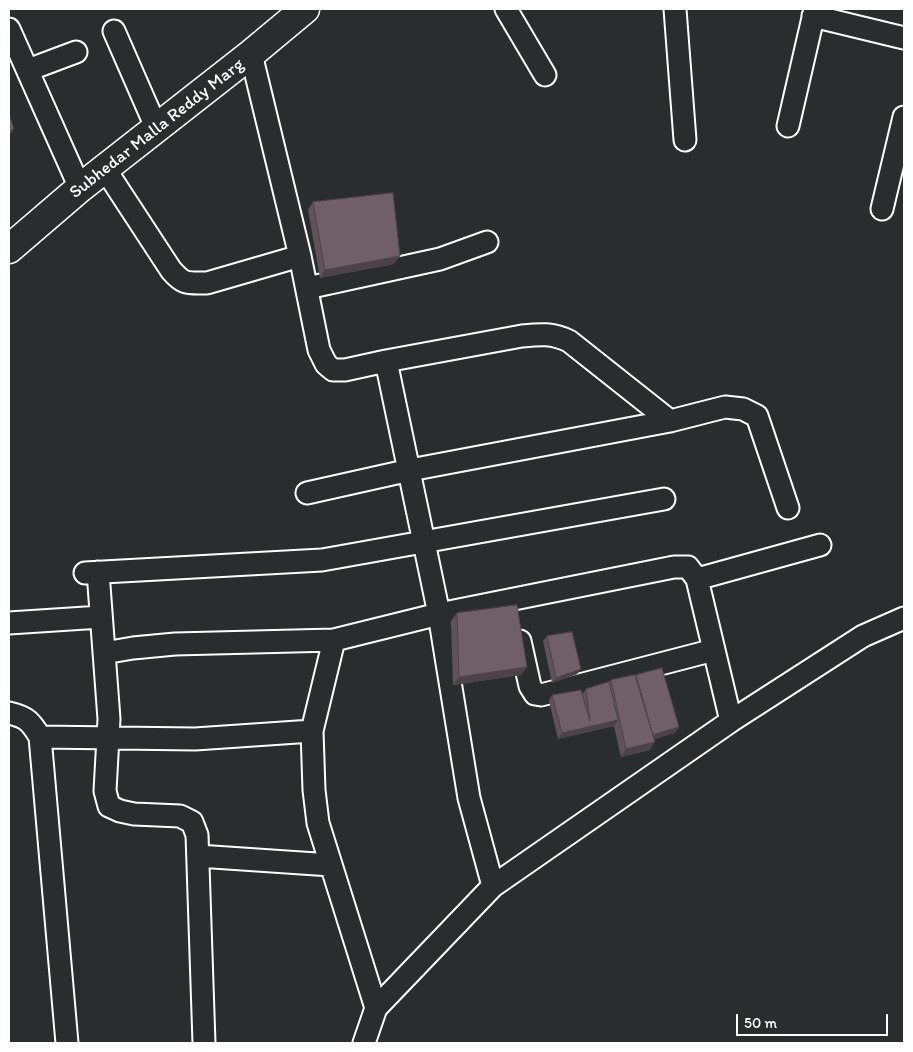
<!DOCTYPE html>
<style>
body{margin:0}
#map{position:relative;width:913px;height:1052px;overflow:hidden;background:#2a2d2e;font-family:Itim,sans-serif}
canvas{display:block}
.frame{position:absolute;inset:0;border:10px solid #fff;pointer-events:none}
.scale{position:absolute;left:736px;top:1014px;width:152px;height:22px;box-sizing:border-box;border:2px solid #fff;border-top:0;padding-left:6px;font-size:15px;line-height:18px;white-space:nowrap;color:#fff;-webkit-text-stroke:4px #2a2d2e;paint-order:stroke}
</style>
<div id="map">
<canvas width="913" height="1052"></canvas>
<div class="frame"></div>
<div class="scale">50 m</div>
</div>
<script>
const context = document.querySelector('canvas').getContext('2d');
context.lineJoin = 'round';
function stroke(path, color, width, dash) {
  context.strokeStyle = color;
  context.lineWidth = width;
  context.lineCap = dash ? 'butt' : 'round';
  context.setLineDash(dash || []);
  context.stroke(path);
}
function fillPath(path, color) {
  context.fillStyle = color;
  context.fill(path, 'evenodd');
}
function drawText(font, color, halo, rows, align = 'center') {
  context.font = font + ' Itim,sans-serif';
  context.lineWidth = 4.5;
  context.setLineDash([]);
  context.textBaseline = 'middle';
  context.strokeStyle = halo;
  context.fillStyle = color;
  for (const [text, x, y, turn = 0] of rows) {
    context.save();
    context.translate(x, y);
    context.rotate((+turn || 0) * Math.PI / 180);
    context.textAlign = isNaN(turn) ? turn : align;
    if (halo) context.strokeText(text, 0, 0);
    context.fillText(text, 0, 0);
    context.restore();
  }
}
const street = new Path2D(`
 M506 9 545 75
 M675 9 685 140
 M813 16 904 38
 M9 29 80 188
 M114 31 156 127
 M251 54 300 256 319 350 326 364 333 370H345L386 361 522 336C541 334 552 333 569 341L670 421
 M28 70 76 52
 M788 126 815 9
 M105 169 171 270C184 285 187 283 207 283L300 256
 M882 209 904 117
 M307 288 440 259 487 242
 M386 361 439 614 469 798 493 886
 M307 493 410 470 670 421 725 407 743 409 757 416 788 508
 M98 572 109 719 105 791 109 806 120 811 134 814 180 816 192 822 197 835 204 1043
 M85 573 322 560 664 499
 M697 579 820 545
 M9 623 101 617
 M334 640 312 731 314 790 318 823 376 1008
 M520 641 530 686 535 694 541 695 714 650
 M104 653 133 648 175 644 334 640 439 614 674 567H688L697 579 731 721
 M9 713C27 717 31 722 40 737L67 1043
 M40 737 195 739 312 731
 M198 856 331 865
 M364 1043 376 1008 493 886 731 721 863 636 904 618`);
const secondary = new Path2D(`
 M9 249 80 188 251 54 305 9`);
const wall = new Path2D(`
 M313 202 394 264 320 278 308 210Z
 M457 613 527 667 521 675 453 685 451 621Z
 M547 636 577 674 552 683 543 641Z
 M636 675 675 733 654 739 650 750 621 757 614 726 558 739 549 701 552 695 582 694 586 689 609 682 611 680 635 676Z`);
const shadedWall = new Path2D(`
 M14 129 11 134 9 135V131Z
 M400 256 394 264 320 278 325 270Z
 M527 667 521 675 453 685 459 677Z
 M581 669 577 674 552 683 556 678Z
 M618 720 614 726 558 739 562 733Z
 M679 727 675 733 649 741 653 735Z
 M655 742 650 750 621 757 626 749Z`);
const building = new Path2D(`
 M9 114 14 129 9 131Z
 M393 193 400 256 325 270 313 202Z
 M517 605 527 667 459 677 457 613Z
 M572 632 581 669 556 678 547 636Z
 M662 668 679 727 653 735 636 675Z
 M635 675 655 742 626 749 611 680Z
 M609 682 618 720 562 733 552 695 581 690 590 721 586 689Z`);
const streetNames = [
 ["Subhedar Malla Reddy Marg",157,129,-38]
];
stroke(street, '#fff', 25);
stroke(secondary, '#fff', 31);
stroke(street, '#2a2d2e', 21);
stroke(secondary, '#2a2d2e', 28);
fillPath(wall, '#605259');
fillPath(shadedWall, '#4e4249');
fillPath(building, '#705f68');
stroke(building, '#4e4249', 1);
drawText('18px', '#fff', '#2a2d2e', streetNames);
</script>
